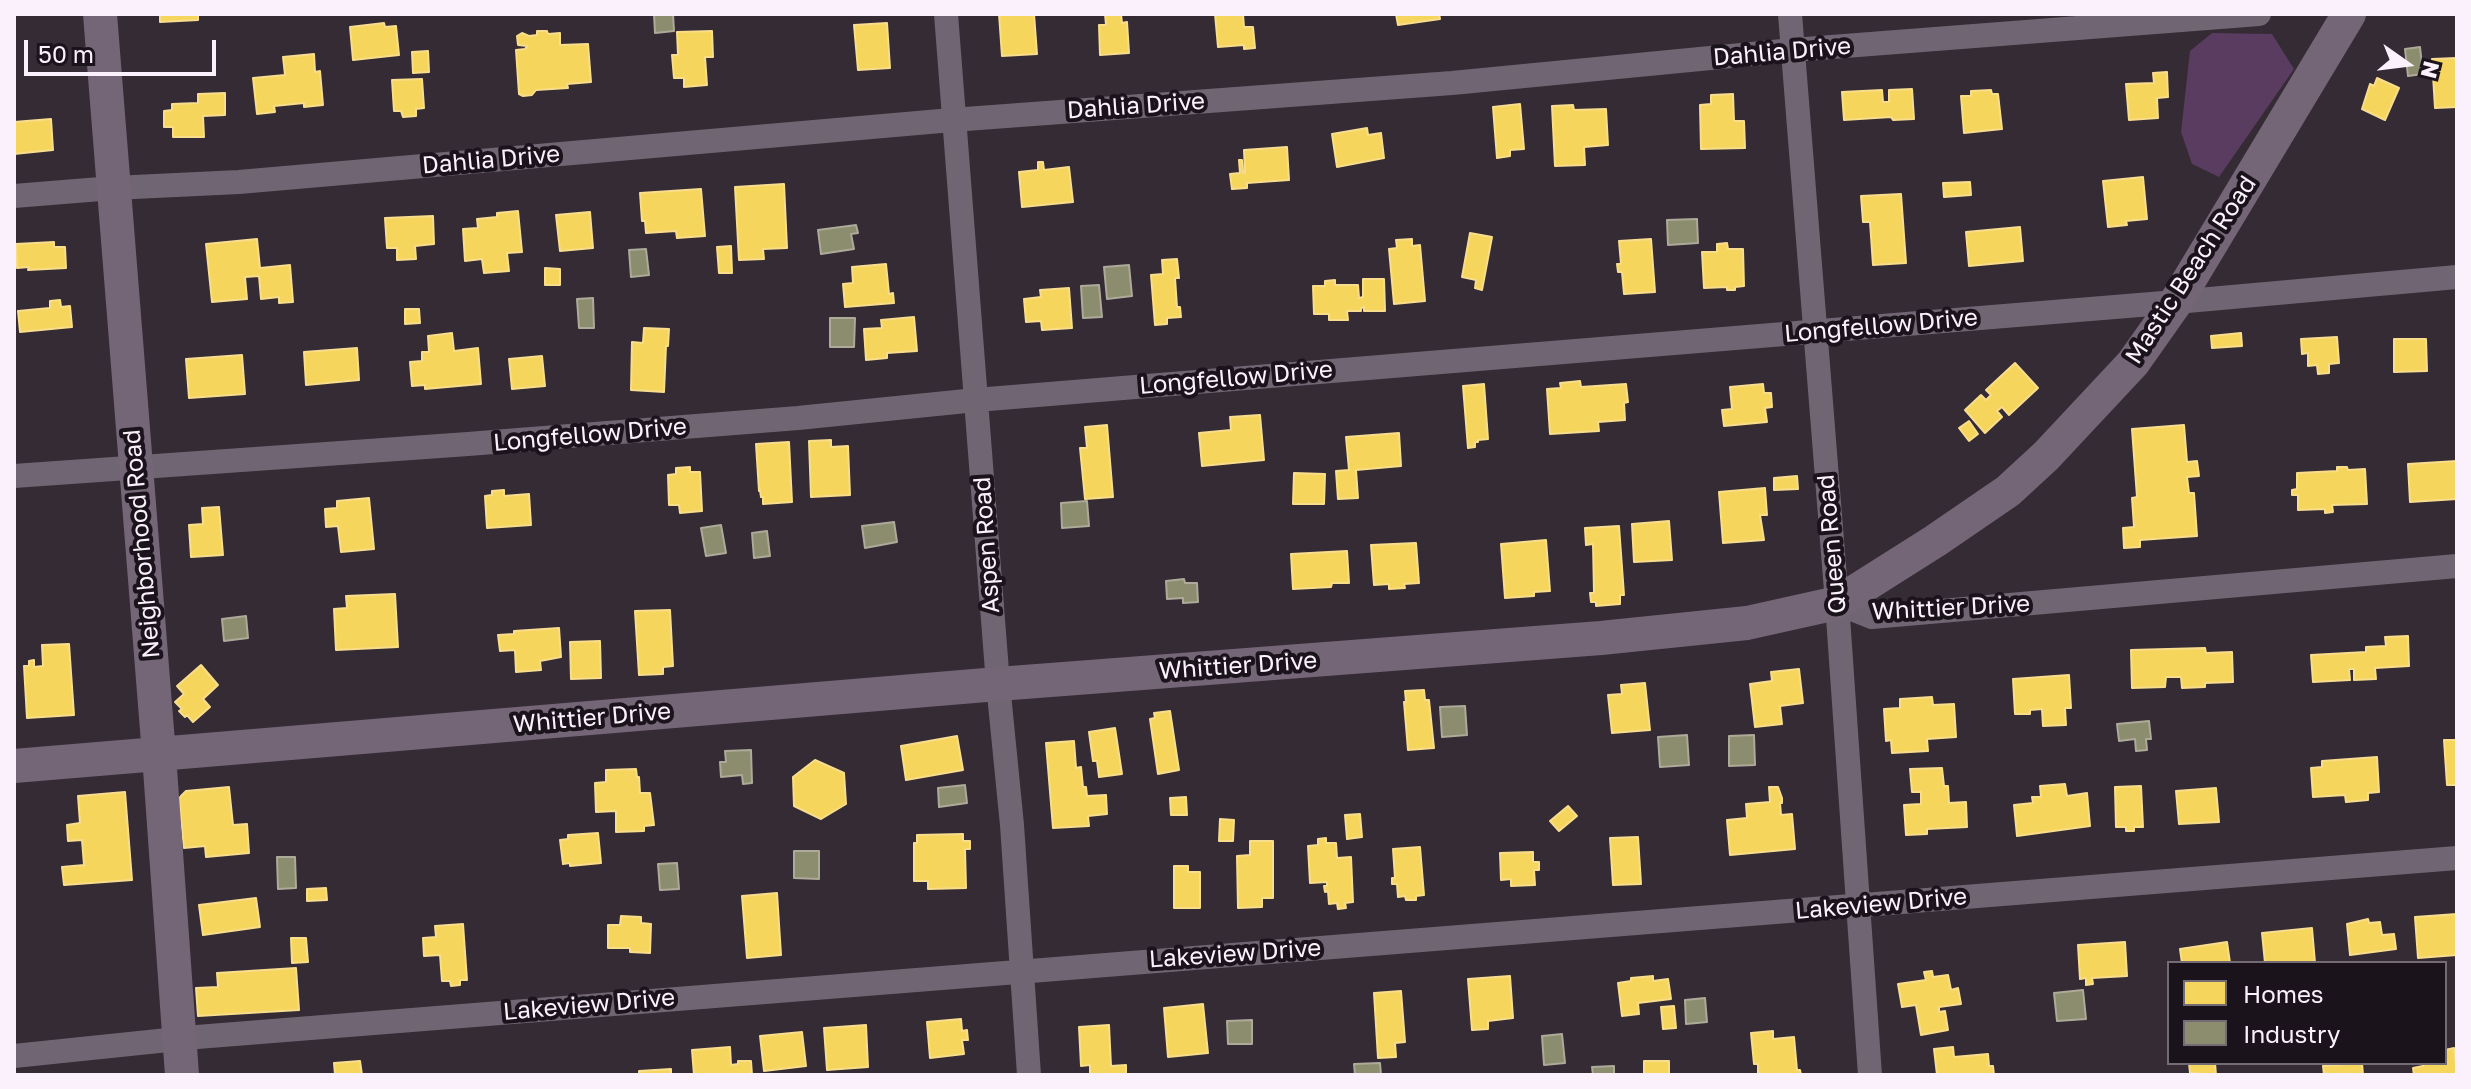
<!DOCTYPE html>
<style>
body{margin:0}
#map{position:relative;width:2471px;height:1089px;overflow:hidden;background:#342b35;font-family:"Golos Text",sans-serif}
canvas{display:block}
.frame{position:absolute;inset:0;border:16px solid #fbf1fd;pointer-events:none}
.legend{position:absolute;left:2167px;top:961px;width:280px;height:104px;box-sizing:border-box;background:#1a131b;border:2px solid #746c75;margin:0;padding:10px 14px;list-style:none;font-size:24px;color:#fbf1fd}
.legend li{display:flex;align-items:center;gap:16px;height:40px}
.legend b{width:40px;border:2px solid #746c75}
.north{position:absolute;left:2367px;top:24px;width:80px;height:80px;-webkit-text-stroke:6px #1a131b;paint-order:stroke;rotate:104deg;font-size:22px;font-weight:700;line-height:32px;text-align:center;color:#fbf1fd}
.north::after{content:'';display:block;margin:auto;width:28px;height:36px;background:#fbf1fd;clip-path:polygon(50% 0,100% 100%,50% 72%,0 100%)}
.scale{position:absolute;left:24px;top:40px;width:192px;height:36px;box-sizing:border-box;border:4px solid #fbf1fd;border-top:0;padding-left:10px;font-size:24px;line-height:28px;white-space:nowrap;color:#fbf1fd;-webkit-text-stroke:6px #1a131b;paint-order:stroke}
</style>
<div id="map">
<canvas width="2471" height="1089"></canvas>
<div class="frame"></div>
<ul class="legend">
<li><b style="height:22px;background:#f6d55c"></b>Homes</li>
<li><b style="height:22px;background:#8c8c6e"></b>Industry</li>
</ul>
<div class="north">N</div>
<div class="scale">50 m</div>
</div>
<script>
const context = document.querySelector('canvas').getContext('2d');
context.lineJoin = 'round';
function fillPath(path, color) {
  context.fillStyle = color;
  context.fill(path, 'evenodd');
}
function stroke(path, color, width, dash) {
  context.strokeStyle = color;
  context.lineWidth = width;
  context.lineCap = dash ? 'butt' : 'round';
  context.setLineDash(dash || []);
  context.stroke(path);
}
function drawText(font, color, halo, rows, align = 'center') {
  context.font = font + ' "Golos Text",sans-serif';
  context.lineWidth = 8;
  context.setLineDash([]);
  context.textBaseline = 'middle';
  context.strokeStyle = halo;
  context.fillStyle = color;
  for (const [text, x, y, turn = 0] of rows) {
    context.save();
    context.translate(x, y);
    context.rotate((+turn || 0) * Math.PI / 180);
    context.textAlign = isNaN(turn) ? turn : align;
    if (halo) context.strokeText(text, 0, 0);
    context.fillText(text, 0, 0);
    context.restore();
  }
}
const green = new Path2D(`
 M2212 33 2272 34 2294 69 2219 177 2192 164 2181 132 2190 51Z`);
const homes = new Path2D(`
 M160 14H198V20L160 22Z
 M999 14H1034L1037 54 1002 56Z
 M1105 14H1121L1122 23 1127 22 1129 53 1100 55 1099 25H1106Z
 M1215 14H1243L1244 27H1253L1255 48 1244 49V45L1218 47Z
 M1396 14H1439L1440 19 1398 25Z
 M384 23 385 27 396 26 399 55 353 60 350 27Z
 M887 23 890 68 858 70 854 25Z
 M537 31H547L548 34 560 33V45L588 44 591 82 567 84 568 88 536 90 532 95 523 96 519 94 516 50 525 49 527 46 518 45 517 36 522 33 529 36 537 35Z
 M712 31 713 57H705L707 85 684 87V78H674L672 55H678L677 32Z
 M428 51 429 72 413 73 412 52Z
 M314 54 315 72 320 71 323 105 304 107V103L274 106 275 112 257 114 253 78 285 75 283 57Z
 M2457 58V107L2435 108 2432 59Z
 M2167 72 2168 97 2157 98 2158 118 2129 120 2126 84 2154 83 2153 73Z
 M2377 78 2399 88 2385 120 2362 109 2370 84 2374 86Z
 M422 79 424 108 416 109V116L403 117 401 111H394L392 80Z
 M1912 89 1914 119 1893 120 1891 117 1844 120 1842 92 1882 90 1883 102H1889V90Z
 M1991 90 1992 94H1998L2002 129 1964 133 1961 96H1971V91Z
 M225 93V115L203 116 204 137H173V127H164V111L172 110V104L198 103V94Z
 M1733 94 1734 121H1744L1745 148 1701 149 1700 105 1711 104V95Z
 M1520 104 1524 149 1510 150V156L1497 158 1493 107Z
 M1573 105 1574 110 1606 109 1608 145 1584 147 1585 165 1555 166 1552 106Z
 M51 119 53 150 14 154V122Z
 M1367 128 1368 135 1381 133 1384 158 1337 167 1332 134Z
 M1287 147 1289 180 1247 183V188L1232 189 1230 174 1240 173 1239 160H1242L1243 172 1245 173 1244 150Z
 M1038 162H1043L1044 170 1069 167 1073 202 1022 207 1019 172 1038 170Z
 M2143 177 2147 219 2126 221 2127 225 2108 227 2103 181Z
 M1970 182 1971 195 1944 197 1943 183Z
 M784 184 787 248 763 249 764 259 739 260 735 187Z
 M701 189 705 236 677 238 676 231 646 233 645 221H642L640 193Z
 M1901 194 1906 263 1873 265 1870 222H1863L1861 196Z
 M518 211 522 252 507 253 509 271 484 273 482 259 465 261 463 229 478 228 477 219 497 217V213Z
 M590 212 593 248 560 251 556 215Z
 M433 216 434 244 415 246 416 259 397 260V248H387L385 218Z
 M2020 227 2023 261 1969 266 1966 232Z
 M1470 233 1492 237 1482 290 1475 288 1476 280 1462 277Z
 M257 239 260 268 290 265 293 302 279 303V297L261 299 259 276 245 277 247 299 212 302 206 244Z
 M1412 239V246L1420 245 1425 301 1394 304 1389 249 1397 248 1396 240Z
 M1651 239 1655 292 1624 294 1622 272H1618L1617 264H1621L1619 241Z
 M54 242V247H65L66 268 28 270 29 267 17 268 16 244Z
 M1727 243 1728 249H1743L1744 286 1735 287V290H1727V287L1704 288 1702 252H1717V244Z
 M731 246 732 273H719L717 247Z
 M1177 259 1179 278H1175L1177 307H1180L1181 317 1167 318V324L1155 325 1151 275 1163 274 1162 260Z
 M886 264 889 294 893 293 894 303 845 307 843 284 853 283 852 267Z
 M545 268 560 269V285H545Z
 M1363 279H1384L1385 311H1364V307L1361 308V311H1347L1348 320H1329V314H1314L1313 286H1325V281L1335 280V285H1358L1359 298 1363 297Z
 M1069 288 1072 328 1042 330 1041 321 1026 322 1024 299 1041 297 1040 290Z
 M60 300 61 307 70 306 72 327 20 332 18 311 50 308V301Z
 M405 309H419L420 323 405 324Z
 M914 317 917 351 887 353V358L866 360 864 329 882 328 881 320Z
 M644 328 669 329 668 346H666L664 392 631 390 632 342 643 343Z
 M452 333 454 351 478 348 481 384 425 389V385L412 386 410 362 422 361V352H429L428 336Z
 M2241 333 2242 346 2212 348 2211 336Z
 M2337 337 2339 363 2329 364V373L2318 374 2317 365 2308 366V353L2302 354 2301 339Z
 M2394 339H2426L2427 371 2394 372Z
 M357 348 359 380 306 385 304 352Z
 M242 355 245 394 189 398 186 359Z
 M542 356 545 386 512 389 509 359Z
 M2015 363 2038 388 2009 415 2002 407 1997 411 2002 417 1985 433 1965 410 1981 395 1986 400 1991 395 1986 390Z
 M1580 381 1581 387 1626 384 1628 402 1624 403 1625 420 1598 422 1599 431 1550 434 1547 389 1561 388 1560 383Z
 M1484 384 1488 439 1478 440V442H1475V447L1468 448 1463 386Z
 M1763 384 1764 393H1771L1772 407 1765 408 1767 422 1724 426 1722 410 1732 409 1730 387Z
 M1260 415 1264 460 1202 466 1199 433 1231 430 1230 417Z
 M1969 421 1978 434 1969 441 1959 428Z
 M1107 425 1113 497 1085 499 1080 448H1087L1085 427Z
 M2184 425 2187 462 2197 461 2199 476 2187 477 2189 493H2194L2197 536 2140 540V547L2124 548 2123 528 2134 527 2132 498 2137 497 2132 429Z
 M1399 433 1401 466 1356 470 1358 498 1338 499 1336 471 1349 470 1346 437Z
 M831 440V447L848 446 850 495 811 497 809 441Z
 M789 442 792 502 763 504V497H761L760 490 759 491 756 444Z
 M2457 461V499L2410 502 2408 464Z
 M690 467V472H700L702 511 680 513 679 505H669L668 475 676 474V468Z
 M2337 467H2347L2348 470 2365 469 2367 504 2332 505 2333 512 2325 513V509L2298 510V495H2292V490L2297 489V473L2337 471Z
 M1294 473 1325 474 1324 504H1293Z
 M1797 476 1798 489 1774 490V478Z
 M1765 488 1767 515H1760L1764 540 1723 543 1719 492Z
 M504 490V496L529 494 531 525 487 528 485 496 492 495V491Z
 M369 498 374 549 341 552 338 526 326 527 325 509 337 508V501Z
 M219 507 223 555 191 557 189 525 203 524 202 508Z
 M1669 521 1672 560 1634 562 1632 524Z
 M1619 526 1624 595H1620V604L1596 606V602H1591L1590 593H1594L1593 544 1586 545 1585 528Z
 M1546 540 1550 591 1534 592V596L1505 598 1501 544Z
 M1416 543 1419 583 1404 584 1405 588 1389 589V584L1374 585 1371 545Z
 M1347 551 1349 583H1332L1331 587 1293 589 1291 554Z
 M395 594 398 647 336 650 334 609 347 608 346 596Z
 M670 610 673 666 663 667V674L639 675 635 611Z
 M559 628 561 657 540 661 541 670 516 672 515 650 500 651 498 635 514 634V631Z
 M2408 636 2409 666 2375 668 2376 679 2354 680V669H2349L2350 680 2313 682 2311 655 2366 652V647L2386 646 2385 637Z
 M600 641 601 678 571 679 570 642Z
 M69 644 74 715 27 718 24 666H29V661L34 660V667L43 666 42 645Z
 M2205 648 2206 653 2232 652 2233 682 2205 683V687L2182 688 2181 677H2166L2165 687 2132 688 2131 650Z
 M201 665 218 685 203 699 210 707 193 722 187 715 185 717 179 711 182 709 175 702 184 694 177 686Z
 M1799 669 1803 703 1780 706 1782 724 1755 727 1750 684 1772 681 1771 672Z
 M2069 675 2071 708H2065L2066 725 2043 726 2042 709 2030 710V714H2015L2013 679Z
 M1645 683 1650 730 1612 733 1608 695 1622 694 1621 685Z
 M1424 690 1425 700H1429L1434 748 1408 750 1404 702H1406L1405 691Z
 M1932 697 1933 705 1954 704 1956 737 1927 739 1928 751 1892 753 1891 740 1886 741 1884 709 1900 708V699Z
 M1170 711 1179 770 1158 774 1150 719 1155 718 1154 713Z
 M1115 728 1122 774 1099 777 1097 761H1093L1089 732Z
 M957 736 963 770 906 780 901 746Z
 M2444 740H2457V785H2447Z
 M1074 741 1076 768 1081 767 1083 787H1086L1087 796 1106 795 1107 814 1088 816 1089 826 1053 828 1046 743Z
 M2377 757 2379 792 2368 793V800L2346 802 2345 795 2313 797 2311 768 2322 767V761Z
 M815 760 844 773 846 804 821 819 794 806 793 777Z
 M1942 768 1944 786H1948L1949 803 1966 802 1967 827 1927 829V834L1906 835 1904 805 1921 804V792H1912L1910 769Z
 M636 769 637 777H639L640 793H650L654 825 644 826V831L616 832V811L596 812 595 783 606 782V770Z
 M2065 784 2067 796 2087 793 2090 826 2017 836 2014 805 2033 803 2032 797H2041L2040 786Z
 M2141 786 2143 827H2134V831H2126V827H2116L2115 787Z
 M229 787 233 825 247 824 249 853 206 857 205 846 184 848 179 799 181 796 186 791Z
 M1769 787H1778L1782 798V803H1780L1781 815 1792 814 1795 849 1730 855 1727 820 1747 818 1746 804 1770 802Z
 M2216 788 2219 822 2179 824 2176 791Z
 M125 792 132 880 64 885 62 867 84 865 82 840 68 841 67 825 80 823 78 796Z
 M1186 797 1187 815H1171L1170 798Z
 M1568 806 1577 816 1559 831 1550 821Z
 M1360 814 1362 837 1347 839 1345 815Z
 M1220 819 1234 820 1233 841H1219Z
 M598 833 601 863 570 866V863L563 864 560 840 568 839V835Z
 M963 834V841H970V849H965L966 888 928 889V881H914V843H917V835Z
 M1638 837 1641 884 1613 885 1610 838Z
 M1326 838V843H1336L1337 858 1351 857 1353 902 1345 903 1346 908 1338 909 1337 903 1329 904 1328 891 1325 892 1324 886H1327V882L1310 883 1308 846 1318 845V839Z
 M1250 841H1273V898H1262V907L1238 908 1237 856 1250 855Z
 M1420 847 1424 895 1416 896V900H1406L1405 896 1398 897 1397 884H1392V878H1395L1393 849Z
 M1533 852V862H1539V870H1534L1535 885 1511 886V879L1501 880 1500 853Z
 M1174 866H1188V872H1200V908H1174Z
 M326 888 327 900 307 901V889Z
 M777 893 781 955 747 958 742 896Z
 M256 898 260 927 203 935 199 905Z
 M2457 914V955L2418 958 2415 917Z
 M621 916 641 917V923L651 924 650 953 630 952V948H608V925H620Z
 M2368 919 2369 923 2380 922 2382 935 2394 934 2396 949 2350 955 2347 924Z
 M463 924 467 980H460V985L451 986 450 981H442L440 955 424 956 423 938 436 937 435 926Z
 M2312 928 2315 963H2265L2262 933Z
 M291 938H306L308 962 292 963Z
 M2125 942 2127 976 2092 978 2093 984 2086 985V978L2080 979 2078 945Z
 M2227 942 2230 963H2182L2180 949Z
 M296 968 299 1010 198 1016 196 988 218 987 217 973Z
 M1932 971 1933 977 1948 975 1951 990 1958 988 1961 1004 1939 1007V1012L1945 1011 1948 1030 1921 1035 1916 1005 1902 1007 1898 984 1926 980 1924 972Z
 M1510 976 1513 1018 1488 1021V1029L1472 1030 1468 979Z
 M1653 976V981L1668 979 1671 999 1638 1003 1639 1014 1622 1016 1618 983 1631 981V978Z
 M1401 991 1405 1042 1395 1043 1396 1057 1378 1058 1374 993Z
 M1203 1004 1208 1053 1168 1057 1164 1008Z
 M1674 1006 1676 1028 1663 1029 1661 1007Z
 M961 1019 962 1031 967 1030 968 1040H962L964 1054 930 1058 927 1022Z
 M866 1025 868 1067 827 1070 824 1028Z
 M1109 1025 1111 1066 1126 1065V1075H1090V1065L1081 1066 1079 1027Z
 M1773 1031V1039L1794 1037 1797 1070H1800L1801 1075H1758V1064H1754L1751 1033Z
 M802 1032 806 1066 764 1071 760 1036Z
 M730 1047 731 1065 738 1064V1061H751L752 1075H694L692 1050Z
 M1953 1047 1954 1057 1988 1054 1989 1066H1993L1994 1075H1937L1934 1049Z
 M2454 1048 2457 1075H2414L2413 1068 2423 1066V1063H2445V1050Z
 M360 1061 362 1075H335L334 1063Z
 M1644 1061H1669V1075H1644Z
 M2189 1063H2215L2216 1075 2190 1073Z
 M2362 1063 2363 1075H2324L2323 1066Z
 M671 1069V1075H639V1071Z`);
const industry = new Path2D(`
 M654 14H673L674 31 655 33Z
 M2420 47 2423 74 2408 76 2405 49Z
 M1697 219 1698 243 1668 245 1667 220Z
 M856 225 858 233 851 234 854 249 821 254 818 230Z
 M646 249 649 275 631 277 629 250Z
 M1129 265 1132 296 1107 299 1104 267Z
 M1099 285 1102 317 1083 318 1081 286Z
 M593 298 594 328H579L577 299Z
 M830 318H855L854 347H830Z
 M1087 501 1089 526 1062 528 1061 503Z
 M894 522 897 542 865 548 862 526Z
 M721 525 726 553 706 556 701 528Z
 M767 531 770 556 754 558 752 533Z
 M1184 579 1185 583H1197L1198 602 1183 603V598L1167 599 1166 581Z
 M246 616 248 638 224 641 222 619Z
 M1465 706 1467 735 1442 737 1440 707Z
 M2149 721 2151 739H2146L2147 750 2136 751 2135 739 2119 741 2117 724Z
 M1687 735 1689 765 1660 767 1658 737Z
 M1754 735 1755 765 1729 766V736Z
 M751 750 752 783 743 784 742 775 721 777 720 762H726L725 751Z
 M965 785 967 803 939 807 938 788Z
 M794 851H819V879L794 878Z
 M277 857H295L296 888 278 889Z
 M677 863 679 889 660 890 658 864Z
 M2083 990 2086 1019 2057 1021 2054 993Z
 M1705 998 1707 1022 1686 1024 1685 1000Z
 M1252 1020V1044H1228L1227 1021Z
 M1562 1034 1565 1063 1544 1065 1542 1036Z
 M1380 1063 1381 1075H1355L1354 1064Z
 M1614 1066V1075H1593L1592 1067Z`);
const street = new Path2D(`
 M946 14 998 684 1012 825 1029 1075
 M1790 14 1837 603 1870 1075
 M14 196 113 188 239 182 952 120 1452 83 1793 50 2259 14
 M14 476 468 444 798 418 976 400 2176 302 2457 277
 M1837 603 1872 617 2457 566
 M14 1056 197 1037 2457 858`);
const secondary = new Path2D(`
 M100 14 159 755 182 1075
 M14 766 998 684 1601 638 1747 623 1837 603 1935 541 2008 491 2046 456 2133 363 2176 302 2349 14`);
const streetNames = [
 ["Dahlia Drive",1782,52,-5],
 ["Dahlia Drive",1136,106,-4],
 ["Dahlia Drive",491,160,-5],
 ["Mastic Beach Road",2191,270,-57],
 ["Longfellow Drive",1881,326,-5],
 ["Longfellow Drive",1236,378,-5],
 ["Longfellow Drive",590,435,-5],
 ["Neighborhood Road",142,544,-95],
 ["Queen Road",1832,544,-95],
 ["Aspen Road",987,545,-94],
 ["Whittier Drive",1951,608,-3],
 ["Whittier Drive",1238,666,-4],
 ["Whittier Drive",592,718,-5],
 ["Lakeview Drive",1881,904,-5],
 ["Lakeview Drive",1235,954,-4],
 ["Lakeview Drive",589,1005,-5]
];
fillPath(green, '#593c5f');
fillPath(homes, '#f6d55c');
stroke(homes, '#f8dd8c', 2);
fillPath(industry, '#8c8c6e');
stroke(industry, '#adaa99', 2);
stroke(street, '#706572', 24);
stroke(secondary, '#746676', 34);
drawText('24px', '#fbf1fd', '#1a131b', streetNames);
</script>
